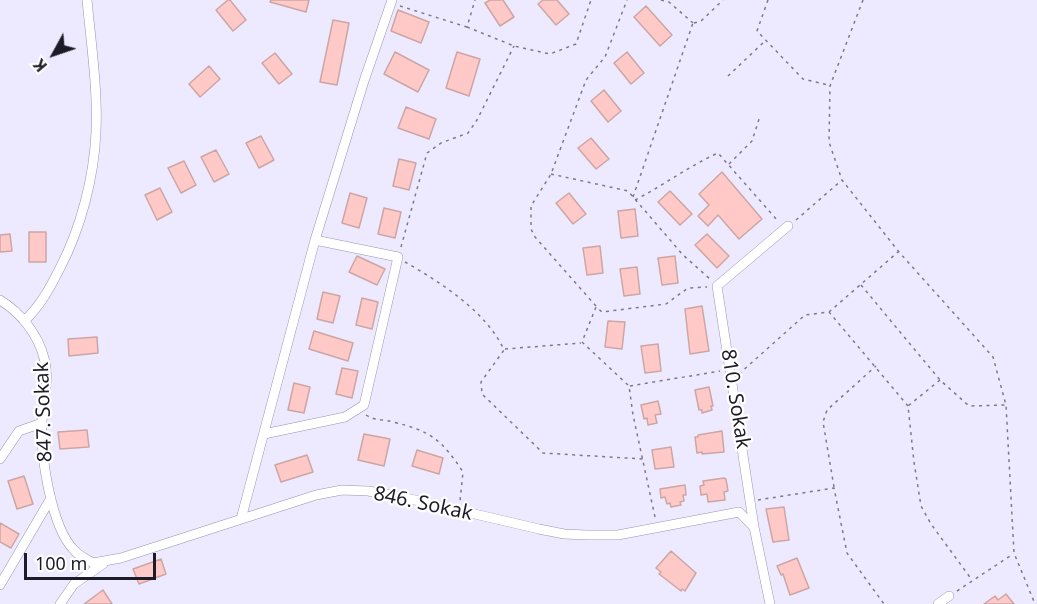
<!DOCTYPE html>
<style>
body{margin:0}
#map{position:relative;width:1037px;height:604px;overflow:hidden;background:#edeaff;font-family:"Noto Sans",sans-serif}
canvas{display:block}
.north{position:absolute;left:24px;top:24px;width:60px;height:60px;-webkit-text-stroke:4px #fff;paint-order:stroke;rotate:230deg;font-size:16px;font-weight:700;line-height:24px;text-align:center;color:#1d1b27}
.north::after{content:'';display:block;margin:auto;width:21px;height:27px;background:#1d1b27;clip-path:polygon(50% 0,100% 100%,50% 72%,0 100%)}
.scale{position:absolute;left:24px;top:553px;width:132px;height:27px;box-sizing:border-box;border:3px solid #1d1b27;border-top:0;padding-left:8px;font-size:18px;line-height:21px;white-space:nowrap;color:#1d1b27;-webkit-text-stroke:4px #fff;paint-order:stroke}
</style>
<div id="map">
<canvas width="1037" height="604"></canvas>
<div class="north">K</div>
<div class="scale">100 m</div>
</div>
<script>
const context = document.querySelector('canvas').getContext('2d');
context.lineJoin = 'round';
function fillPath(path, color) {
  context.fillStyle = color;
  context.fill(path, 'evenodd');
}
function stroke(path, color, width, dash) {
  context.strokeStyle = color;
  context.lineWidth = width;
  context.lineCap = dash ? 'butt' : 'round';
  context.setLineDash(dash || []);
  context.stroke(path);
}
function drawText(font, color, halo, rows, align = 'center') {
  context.font = font + ' "Noto Sans",sans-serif';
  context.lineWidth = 4.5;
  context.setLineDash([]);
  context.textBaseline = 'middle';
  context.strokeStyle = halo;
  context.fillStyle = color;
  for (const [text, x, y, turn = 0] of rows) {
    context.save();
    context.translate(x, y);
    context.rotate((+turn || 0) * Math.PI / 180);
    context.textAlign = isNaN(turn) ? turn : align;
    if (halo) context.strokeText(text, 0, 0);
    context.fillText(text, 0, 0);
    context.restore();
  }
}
const building = new Path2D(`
 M228 0H230L246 20 233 31 216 10Z
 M271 0H309L306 12 270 2Z
 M490 0H503L514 17 500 26 485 3Z
 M543 0H557L569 14 556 25 538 4Z
 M646 6 672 35 660 46 634 17Z
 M398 10 429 22 421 43 391 31Z
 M333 20 349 23 337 85 320 82Z
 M395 52 429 70 418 92 384 74Z
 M457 52 480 59 469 96 446 88Z
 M627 52 644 73 631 84 614 63Z
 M275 53 292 74 279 84 262 63Z
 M209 66 220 79 200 97 189 84Z
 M604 90 621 111 608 122 591 101Z
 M406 107 436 119 429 139 398 128Z
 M261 136 274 160 259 168 246 143Z
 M591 138 609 159 596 169 578 148Z
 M216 150 229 174 214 182 201 157Z
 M399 159 416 163 409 190 393 186Z
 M184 161 196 185 181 193 168 168Z
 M722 172 762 219 739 239 718 215 708 226 698 216 709 205 699 194Z
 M160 188 172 212 157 220 145 195Z
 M670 191 692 214 680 225 658 202Z
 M350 193 367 198 359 228 342 223Z
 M569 193 586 214 573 224 556 203Z
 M384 208 401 212 395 238 378 234Z
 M635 209 638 236 621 238 618 211Z
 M29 232H46V262H29Z
 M10 234 12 251 0 252V235Z
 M707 234 729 256 717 268 695 245Z
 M600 246 603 273 587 275 583 248Z
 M357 256 385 269 377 285 349 272Z
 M675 256 678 283 662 285 658 258Z
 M637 267 640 294 624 296 620 269Z
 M323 292 340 296 333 323 317 319Z
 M362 298 378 302 372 329 356 325Z
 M702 306 709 351 690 354 685 309Z
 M608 321 625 322 622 349 605 347Z
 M314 331 353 343 348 361 309 349Z
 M97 337 98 353 69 356 68 339Z
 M658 344 661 371 645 373 641 346Z
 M342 368 358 371 352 398 336 394Z
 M294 383 310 387 304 413 288 410Z
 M709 387 713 406H711L712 410 702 413V410H699L695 390Z
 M658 401 661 414 655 415 657 423 648 425 647 418 644 419 641 405Z
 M87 430 89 447 60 449 58 432Z
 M722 431 724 452 702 454V452L697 453 695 437H698V435Z
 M364 434 390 439 384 466 358 460Z
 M671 447 674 467 655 469 652 450Z
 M417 450 443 458 439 474 412 466Z
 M307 455 313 472 281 482 275 465Z
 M24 476 33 504 17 509 8 481Z
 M724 478 726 479 728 491 724 492 725 500 708 502 707 494 701 495 700 486 704 485 703 481Z
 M685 485 686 495H683L684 501 680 502 681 505 671 507 670 503 667 504 665 497 661 498 660 489Z
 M784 507 789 540 773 542 766 509Z
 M0 523 19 534 11 548 0 542Z
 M671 551 696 573 685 591 682 589 681 591 659 574 661 572 656 568Z
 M797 558 809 588 790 595 783 574 781 575 777 566Z
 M161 559 166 574 139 584 133 569Z
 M103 590 112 604H84Z
 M1006 594 1014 604H984L995 596 998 600Z`);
const path = new Path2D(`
 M661 0 669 2 693 23
 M768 0 757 31 803 79 828 85
 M863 0 830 86 829 142 842 180 899 252 993 357 1006 405 1014 553 1035 604
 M400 6 467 27 475 0
 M694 23 701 21 723 0
 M467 27 514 46 550 54 576 44 591 0
 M728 76 765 41
 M729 164 752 141 760 116
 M551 174 628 191 683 255 710 279
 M633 197 693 23
 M635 200C664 185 689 166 718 153L778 221
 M796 220 842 180
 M401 247 427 153 441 143 468 133 477 120 514 46
 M405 262C440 282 487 312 504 350L481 382 482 394 543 453 643 459
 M861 285 940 380 969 406 1005 405
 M596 306 535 237 531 229V206L551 174 586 80 605 57 627 0
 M829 312 898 252
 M505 349 581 343
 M739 374 805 315 829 312 908 406
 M940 380 908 406 914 462 921 506 931 524 972 580
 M630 386 720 371
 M366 415C375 421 383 419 393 422 431 431 442 440 463 472L460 501
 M834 487 823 422 827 410 876 366
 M758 500 834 488 847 553 884 604
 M655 517 633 415 629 386 582 342 596 307 602 312 666 304 688 288 707 287
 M957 591 1013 554`);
const minor = new Path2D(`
 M315 240 364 81 392 0
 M0 300C20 312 38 334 44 358 50 378 43 402 42 422 40 454 51 527 74 550 79 556 86 559 93 563L121 558 316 495 342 490 368 491 402 497 539 529 564 534 587 535H618L739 512 754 527
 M24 321C40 307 51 286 60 268 81 228 94 177 96 132 98 91 91 42 87 0
 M0 459 19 431 42 423
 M241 519 315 240 398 257 364 405 345 417 264 434
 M0 585 51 498
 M60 604 74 584 103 564
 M770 604 754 527 717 286 788 226
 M938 604 949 596`);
const streetNames = [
 ["810. Sokak",735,399,81],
 ["847. Sokak",44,412,-92],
 ["846. Sokak",423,504,12]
];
fillPath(building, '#ffc9c7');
stroke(building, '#cca6a4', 1.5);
stroke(minor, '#9893b2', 10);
stroke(path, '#7b7989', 1.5, [3, 4.5]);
stroke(minor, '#fff', 9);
drawText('20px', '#1d1b27', '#fff', streetNames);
</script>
